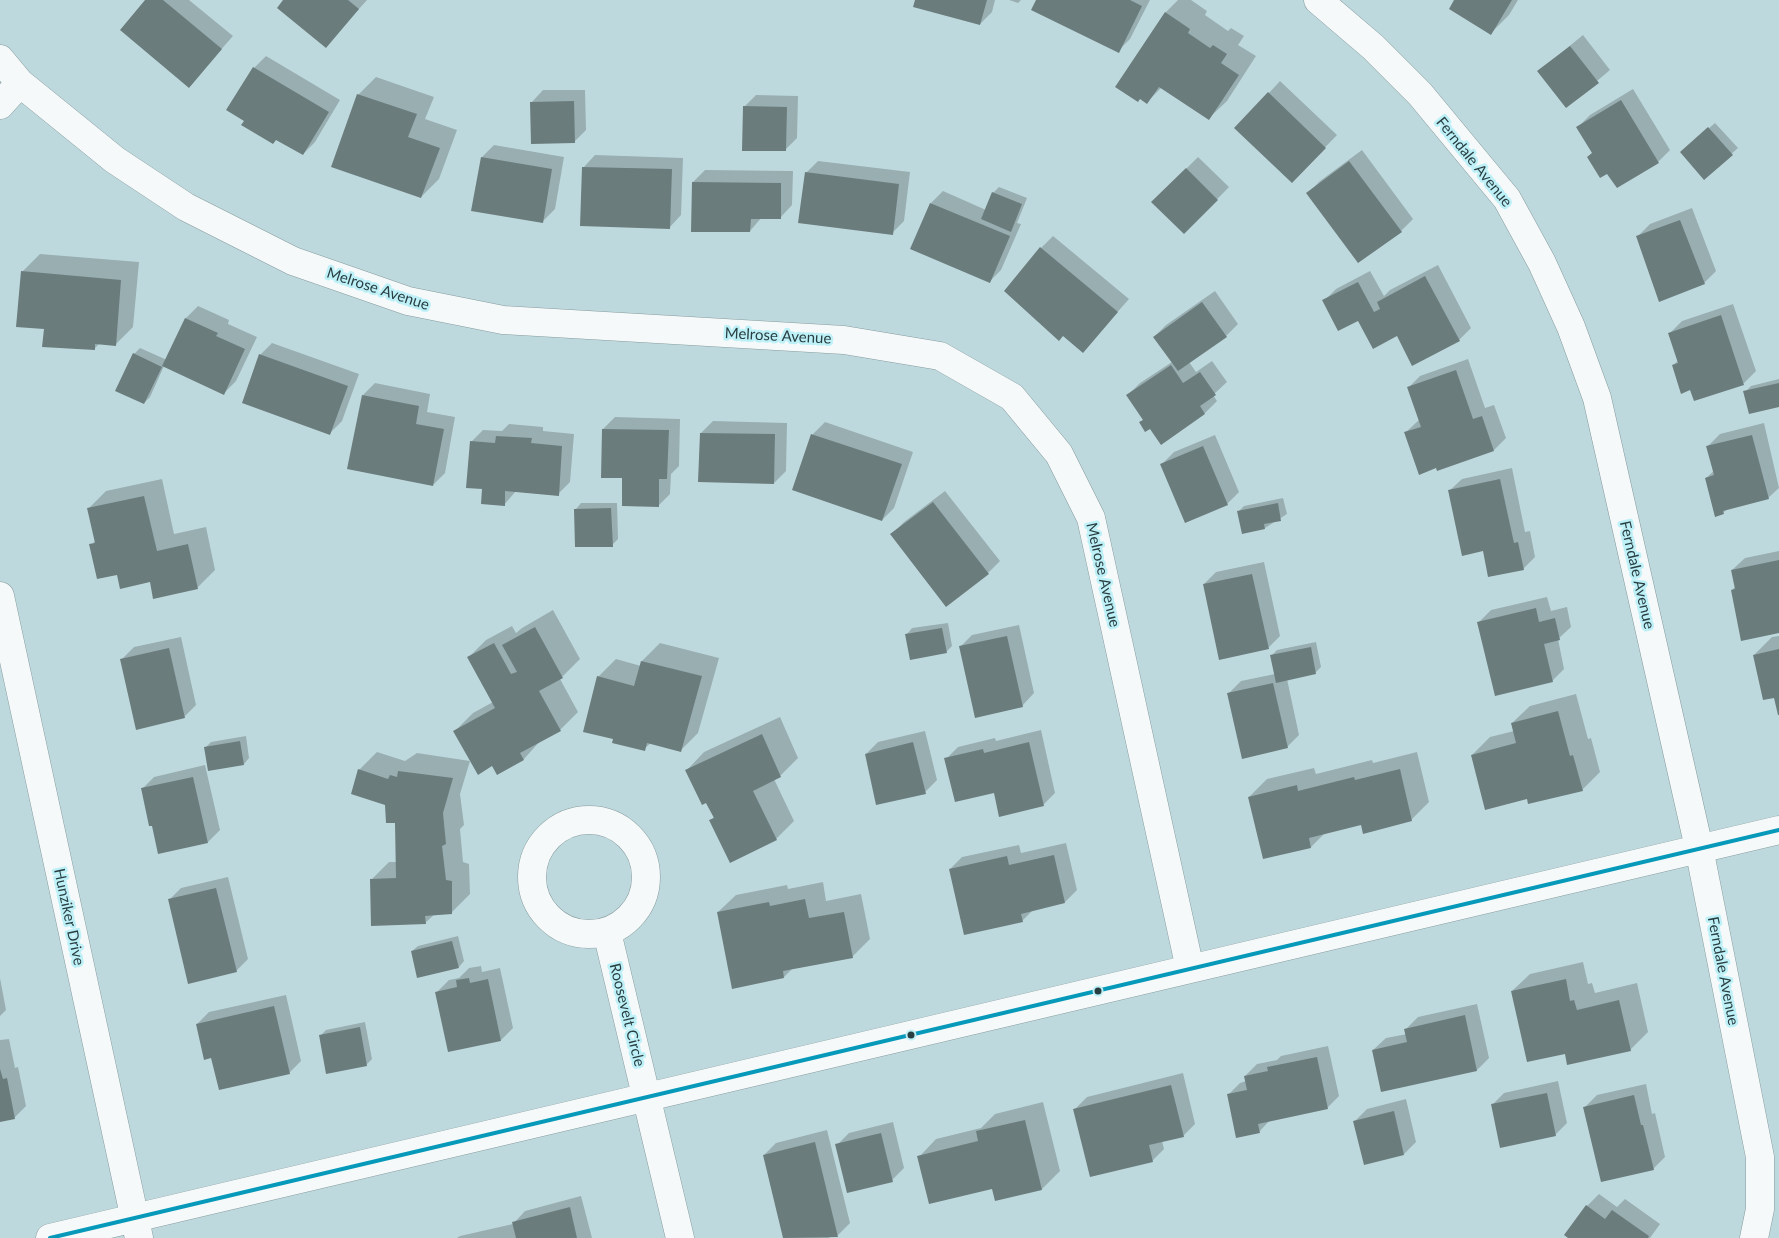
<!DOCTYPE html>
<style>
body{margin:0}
canvas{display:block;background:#bed9dd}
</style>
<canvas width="1779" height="1238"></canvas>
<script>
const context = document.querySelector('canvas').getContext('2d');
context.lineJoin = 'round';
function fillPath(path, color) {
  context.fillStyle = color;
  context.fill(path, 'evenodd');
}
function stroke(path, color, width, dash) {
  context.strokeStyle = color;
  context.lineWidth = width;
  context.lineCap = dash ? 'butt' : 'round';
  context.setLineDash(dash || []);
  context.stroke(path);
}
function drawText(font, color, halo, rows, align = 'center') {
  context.font = font + ' Lato,sans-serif';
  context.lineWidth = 5;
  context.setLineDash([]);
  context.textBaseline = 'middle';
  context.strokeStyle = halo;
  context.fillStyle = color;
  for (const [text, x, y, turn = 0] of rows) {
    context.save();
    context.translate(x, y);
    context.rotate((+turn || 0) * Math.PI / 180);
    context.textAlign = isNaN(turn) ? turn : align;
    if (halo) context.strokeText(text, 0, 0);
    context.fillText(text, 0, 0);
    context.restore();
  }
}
const shadow = new Path2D(`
 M147 0H189L233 36 189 86Z
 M285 0H367L326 46Z
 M916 0H995L992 12 980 24Z
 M1009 0H1021L1018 3Z
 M1038 0H1150L1130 39 1118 51Z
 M1178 0H1191L1207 11 1205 15 1228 31 1231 28 1244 36 1238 45 1256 56 1227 101 1209 118 1162 87 1147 102 1165 13Z
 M1456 0H1518L1509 15 1491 33Z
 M1583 35 1610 70 1566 107 1539 71Z
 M266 56 340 100 315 142 303 154 245 120 254 68Z
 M376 77 434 97 425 119 457 130 439 179 421 197 358 95Z
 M1280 81 1337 135 1304 169 1269 93Z
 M1633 89 1670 150 1658 162 1608 172 1588 157 1593 152 1578 127 1590 115Z
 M543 90H585L586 130 574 142 531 103Z
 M756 95 798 96 797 138 785 150 744 107Z
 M1715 123 1738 148 1704 178 1687 147Z
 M494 145 564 157 555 209 543 221 482 157Z
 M1362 150 1413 219 1401 231 1359 262 1308 193 1320 181Z
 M595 155 683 158 681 215 669 228 583 168Z
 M1198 157 1229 187 1184 233 1153 202Z
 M818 161 910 172 904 221 892 233 806 173Z
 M705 170 793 171 792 205 780 218 762 217 750 231 693 182Z
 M999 187 1027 198 1017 223 1021 224 1001 270 989 282 931 203 943 191 986 210 993 193Z
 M1692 208 1716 271 1704 283 1638 236 1650 224Z
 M1053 236 1129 299 1083 351 1041 248Z
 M40 254 139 262 133 327 115 345 100 343 94 349 45 328 22 272Z
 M1438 265 1471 328 1459 340 1358 319 1324 301 1336 289 1370 271 1384 296 1390 290Z
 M1215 291 1238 324 1226 336 1189 362 1196 372 1212 361 1227 382 1213 395 1217 401 1205 413 1161 443 1150 427 1140 423 1144 419 1128 395 1140 383 1172 362 1154 337 1166 325Z
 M1733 304 1756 371 1744 383 1695 399 1691 389 1673 365 1679 360 1670 333 1682 321Z
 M198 306 229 320 228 324 257 337 236 381 224 393 164 366 150 397 144 403 134 354 140 348 167 360 186 318Z
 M272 343 359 374 342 421 330 433 260 355Z
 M1468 359 1485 408 1494 405 1506 438 1494 450 1438 470 1405 433 1419 420 1408 388 1420 376Z
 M1779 379V405L1745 392 1751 386Z
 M375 383 430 394 427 412 455 417 445 473 433 485 363 395Z
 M615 417 680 419 679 466 671 474 670 494 658 506 623 477 603 429Z
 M713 421 787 423 786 471 774 483 701 433Z
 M825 422 913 452 894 508 882 520 794 490 813 434Z
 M1764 423 1779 488 1768 498 1727 509 1723 513 1706 478 1714 471 1708 446 1720 434Z
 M509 424 543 427V431L574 434 570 482 558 494 516 491 504 505 471 442 483 430 502 431Z
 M1215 435 1239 492 1227 504 1162 464 1174 452Z
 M1512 468 1525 532 1530 531 1535 557 1523 569 1484 550 1449 491 1462 479Z
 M162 479 174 534 206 527 215 570 197 588 118 573 91 545 96 540 88 509 106 491Z
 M945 491 1000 561 988 573 892 534 904 522Z
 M1283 498 1287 514 1265 528 1238 512 1244 506Z
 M581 503H617L618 539 612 545 576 509Z
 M1779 551V632L1732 590 1736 586 1732 570 1745 558Z
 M1264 562 1280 636 1268 648 1204 584 1216 572Z
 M1547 597 1551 611 1567 607 1571 627 1558 639 1564 669 1552 681 1479 622 1491 610Z
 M553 610 580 659 560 679 578 712 560 730 541 740 524 759 497 773 493 765 455 731 473 713 493 702 468 658 486 640 512 626 516 633 522 628Z
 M948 623 952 646 946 652 907 634 912 628Z
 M1019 625 1034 693 1022 706 960 647 972 635Z
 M1779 636V713L1775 696 1754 655 1772 637Z
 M181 637 196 705 184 717 122 659 134 647Z
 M1316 642 1321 667 1316 672 1287 679 1299 735 1287 747 1228 694 1241 681 1275 674 1271 656 1277 650Z
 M660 643 719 658 698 733 680 751 651 743 644 749 614 738 598 677 616 659 641 666 642 661Z
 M1576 694 1588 739 1591 738 1600 772 1582 790 1528 797 1472 755 1490 737 1514 731 1512 723 1530 706Z
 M780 717 798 758 780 776 774 779 794 821 776 839 711 820 714 817 687 770 704 752Z
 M1041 730 1055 793 1043 805 995 791 946 759 958 747 995 738 996 741Z
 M925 731 937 780 925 792 866 754 878 742Z
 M246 736 249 758 244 764 205 748 211 742Z
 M377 752 405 761 417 753 470 761 460 794 464 825 460 829 463 862 469 864 470 894 452 912 435 914 425 923 371 880 389 862H397L396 822 387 804 359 770Z
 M1417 752 1429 802 1411 820 1361 824 1325 833 1311 847 1249 797 1267 779 1314 768 1316 774 1372 760 1373 763Z
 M205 765 220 830 208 842 142 789 154 777Z
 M1066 843 1077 890 1065 902 1034 909 1022 921 950 869 962 857 1019 845 1021 853Z
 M228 877 248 959 236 971 169 900 181 888Z
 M823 882 826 901 861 894 870 939 852 957 793 968 784 977 718 912 736 895 787 885 788 889Z
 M458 936 464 961 459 967 412 951 418 946Z
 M1583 962 1588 984 1592 983 1595 993 1637 983 1648 1032 1630 1050 1566 1052 1512 991 1530 974Z
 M481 966 482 972 500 968 513 1028 501 1040 437 992 449 980 459 978 469 968Z
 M0 978 6 1010 0 1016Z
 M286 995 301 1061 289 1073 212 1056 197 1024 209 1012Z
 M1477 1004 1489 1058 1477 1070 1373 1050 1386 1038 1407 1034 1406 1029 1418 1017Z
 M365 1022 372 1059 366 1065 320 1036 326 1030Z
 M9 1039 15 1068 18 1067 26 1106 14 1118 0 1121V1040Z
 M1328 1046 1339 1096 1327 1108 1270 1120 1259 1132 1228 1095 1240 1083 1246 1081 1245 1076 1257 1064 1277 1060 1281 1056Z
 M1183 1073 1195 1124 1183 1136 1162 1141 1164 1149 1152 1161 1075 1109 1087 1097Z
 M1558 1081 1567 1123 1555 1135 1492 1105 1504 1093Z
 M1646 1084 1652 1114 1655 1113 1665 1157 1653 1169 1585 1107 1597 1095Z
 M1406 1099 1416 1142 1404 1154 1355 1121 1367 1109Z
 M1043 1102 1060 1171 1042 1189 996 1200 993 1188 919 1157 936 1139 981 1128 995 1114Z
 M893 1122 904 1168 892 1180 837 1145 849 1133Z
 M827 1130 850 1223 838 1235 828 1238H784L764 1155 776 1143Z
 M1599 1194 1617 1207 1625 1199 1660 1224 1650 1238H1570L1587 1206Z
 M581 1196 592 1238H457L460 1236 513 1224 525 1211Z`);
const building = new Path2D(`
 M145 0H163L222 49 189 88 120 30Z
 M283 0H348L359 9 326 48 277 8Z
 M915 0H987L980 25 913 7Z
 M1036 0H1130L1142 6 1119 53 1031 10Z
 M1454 0H1512L1491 35 1449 9Z
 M1165 12 1190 29 1188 33 1210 48 1213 45 1227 54 1221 63 1239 75 1209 120 1159 87 1147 104 1140 99 1138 102 1115 87Z
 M1570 46 1599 83 1566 108 1537 71Z
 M253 67 329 112 303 155 276 140 273 144 241 125 244 121 226 110Z
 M1268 92 1326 148 1292 183 1234 128Z
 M357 94 417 114 408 137 440 148 421 198 331 167Z
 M1621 100 1659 163 1617 188 1607 174 1600 178 1587 157 1592 153 1576 127Z
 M574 101 575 143 531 144 530 102Z
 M743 106 787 107 786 151H742Z
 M1708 127 1733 155 1704 180 1680 152Z
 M481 157 552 169 543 223 471 211Z
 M1349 161 1402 232 1358 263 1306 193Z
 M582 167 672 169 670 229 580 226Z
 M1186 168 1218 200 1184 234 1151 202Z
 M805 172 899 184 893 235 798 223Z
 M692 182 781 183V219H751L750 232H691Z
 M992 192 1022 204 1011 232 981 219Z
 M930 203 1010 236 990 283 910 249Z
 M1680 220 1705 284 1659 302 1636 236Z
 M1040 247 1118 312 1083 353 1063 336 1059 341 1004 291Z
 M21 271 121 280 116 346 95 344V350L42 347 44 329 16 327Z
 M1425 276 1460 341 1412 366 1397 336 1373 349 1358 321 1338 331 1322 300 1358 282 1374 312 1380 309 1377 302Z
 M1202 302 1227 337 1178 371 1153 337Z
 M1721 315 1744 385 1694 401 1690 390 1681 394 1672 365 1678 363 1668 333Z
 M185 318 218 333 216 336 245 349 224 395 162 366Z
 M133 353 162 367 144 404 115 391Z
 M259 354 348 386 330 435 242 403Z
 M1171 365 1183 383 1200 372 1216 395 1200 406 1205 414 1161 445 1150 429 1145 432 1139 422 1143 420 1126 395Z
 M1456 370 1473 419 1482 416 1494 451 1437 471 1436 468 1419 475 1404 432 1421 427 1407 387Z
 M1779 383V407L1749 414 1743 391Z
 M362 395 419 406 416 424 444 429 433 486 347 469Z
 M602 429 669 430 667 479H659V507L622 506V478H601Z
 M700 433 775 434 774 484 698 482Z
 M811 434 902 464 882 521 792 490Z
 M1752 435 1769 499 1723 511 1724 514 1715 517 1705 478 1714 475 1706 446Z
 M496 436 532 438 531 443 562 446 559 496 505 491V506L481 504 482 489 466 488 470 441 495 443Z
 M1203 446 1228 505 1185 523 1160 464Z
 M1500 479 1514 543 1518 542 1524 570 1488 577 1483 551 1462 556 1448 490Z
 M144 496 157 551 188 544 198 589 153 599 150 582 120 589 117 575 97 579 89 544 95 543 87 508Z
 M933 502 989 574 946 607 890 534Z
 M1278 503 1281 521 1264 524 1265 529 1242 534 1237 511Z
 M611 508 613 547H575L574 509Z
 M1779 560V633L1741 641 1731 590 1735 589 1731 570Z
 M1252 574 1269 649 1219 660 1203 584Z
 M1536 608 1539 622 1555 618 1560 640 1544 644 1553 682 1495 696 1477 622Z
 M535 627 563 678 539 691 561 731 520 753 524 760 497 775 492 766 478 775 453 731 495 708 467 657 494 643 511 674 517 672 502 645Z
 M942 628 947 653 910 660 905 634Z
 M1007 636 1023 707 975 718 959 646Z
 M1311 647 1316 674 1276 683 1270 655Z
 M169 648 185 718 136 730 120 659Z
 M1779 649V715H1778L1774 698 1763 700 1753 655Z
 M641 661 702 676 681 752 647 743 645 751 612 743 613 739 583 732 597 676 634 686Z
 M1273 683 1288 748 1242 759 1227 693Z
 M1558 711 1570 756 1573 755 1583 791 1528 804 1527 799 1485 810 1471 755 1516 743 1511 723Z
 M762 734 781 777 753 791 777 840 730 863 709 820 714 818 706 803 702 805 685 770Z
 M240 741 244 765 208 771 204 747Z
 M913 742 926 794 876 805 865 754Z
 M1029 742 1044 806 999 817 994 793 955 802 944 758 983 749 984 753Z
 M358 769 388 779 390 775 397 777 398 771 453 778 443 813 446 844 442 846 446 880 452 881V914L425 916 426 924 371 926 370 879 396 878 395 823H386L385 805 351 794Z
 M1400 769 1412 821 1363 834 1361 825 1309 838 1311 848 1263 859 1248 797 1297 785 1298 791 1354 777 1355 780Z
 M193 777 208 843 158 854 152 826H149L141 788Z
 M1054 855 1065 903 1021 914 1023 922 964 935 949 869 1007 856 1009 865Z
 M216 888 237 972 188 984 168 899Z
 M805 899 809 918 844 912 853 958 783 971 784 978 732 989 717 912 769 902 770 906Z
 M452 941 459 968 417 978 411 951Z
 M469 978 470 983 488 979 501 1041 448 1052 435 992 457 987 456 980Z
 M1566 979 1570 1001 1574 1000 1577 1010 1619 1000 1631 1051 1567 1065 1565 1054 1527 1062 1511 991Z
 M274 1006 290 1074 219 1090 211 1058 204 1060 196 1024Z
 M1465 1015 1477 1071 1381 1092 1372 1050 1407 1042 1404 1029Z
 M360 1027 367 1066 326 1074 319 1035Z
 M1317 1057 1328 1109 1258 1124 1260 1133 1236 1138 1227 1094 1247 1090 1244 1076 1268 1071 1267 1067Z
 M0 1069 3 1079 7 1078 15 1119 0 1122Z
 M1171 1085 1184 1137 1149 1145 1153 1162 1090 1177 1073 1109Z
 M1547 1093 1556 1136 1500 1148 1491 1104Z
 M1634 1095 1641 1125H1643L1654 1170 1601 1182 1583 1107Z
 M1394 1111 1404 1155 1364 1165 1353 1121Z
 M1025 1120 1042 1190 995 1201 992 1189 929 1204 917 1156 978 1141 976 1131Z
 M881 1133 893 1182 847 1193 835 1144Z
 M815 1142 838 1237 783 1238 763 1155Z
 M1586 1205 1605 1219 1612 1210 1649 1236 1648 1238H1568L1564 1235Z
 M570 1207 577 1238H516L512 1222Z`);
const minor = new Path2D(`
 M1318 0 1373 47 1420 94 1507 199 1542 263 1571 327 1597 398 1699 848 1760 1157V1209L1754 1238
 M0 59 20 83 115 160 186 207 293 261 408 301 503 320 844 340 940 356 1012 397 1059 454 1091 518 1190 969
 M0 105 20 83
 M0 596 139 1238
 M532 877a57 57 0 1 1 114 0a57 57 0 1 1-114 0Z
 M607 932 680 1238
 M50 1238 1779 830`);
const bus1 = new Path2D(`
 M50 1238 1779 830`);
const markers = [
 [1098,991,4.5,"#293e41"],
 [911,1035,4.5,"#293e41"]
];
const streetNames = [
 ["Ferndale Avenue",1474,162,51],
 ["Melrose Avenue",378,289,18],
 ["Melrose Avenue",778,336,3],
 ["Melrose Avenue",1103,575,77],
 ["Ferndale Avenue",1637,575,77],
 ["Hunziker Drive",69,917,78],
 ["Ferndale Avenue",1723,971,79],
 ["Roosevelt Circle",627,1015,76]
];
fillPath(shadow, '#0003');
fillPath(building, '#6b7c7d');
stroke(minor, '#869b9e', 29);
stroke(minor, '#f5f9fa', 28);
stroke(bus1, '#0699b9', 4);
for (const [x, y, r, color] of markers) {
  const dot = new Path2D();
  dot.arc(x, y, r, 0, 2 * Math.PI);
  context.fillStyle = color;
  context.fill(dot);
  stroke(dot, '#bdf0f7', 2);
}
drawText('15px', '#293e41', '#bdf0f7', streetNames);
</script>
